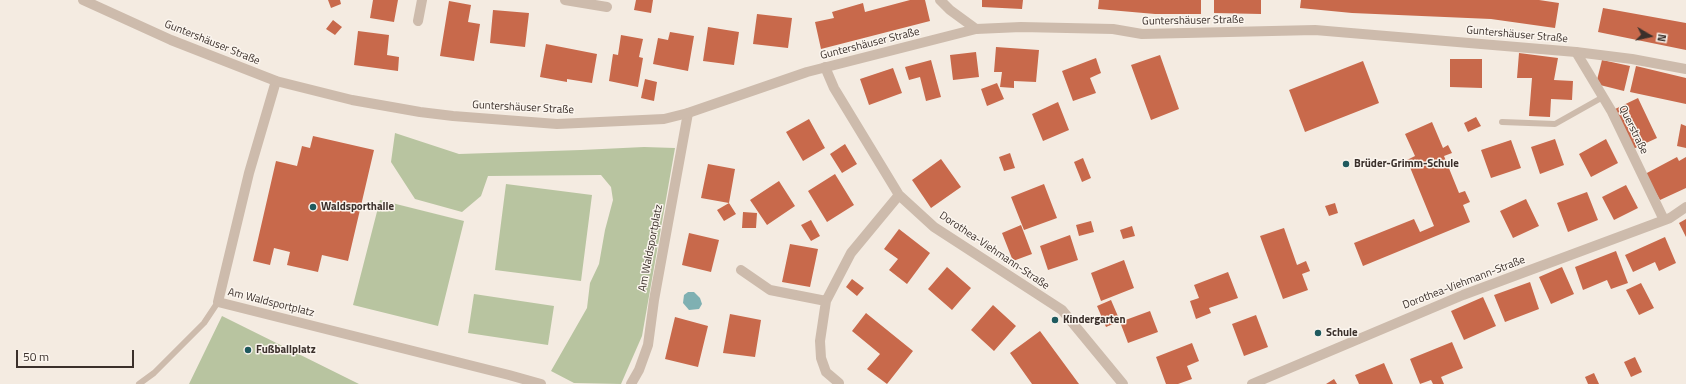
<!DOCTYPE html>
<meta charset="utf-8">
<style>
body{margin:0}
#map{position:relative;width:1686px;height:384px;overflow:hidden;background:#f4ebe1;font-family:"Titillium Web",sans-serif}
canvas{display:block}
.north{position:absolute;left:1630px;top:16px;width:40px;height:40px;-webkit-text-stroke:3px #fbf5ee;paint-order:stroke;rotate:99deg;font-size:11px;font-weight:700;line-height:16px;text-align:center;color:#3b302b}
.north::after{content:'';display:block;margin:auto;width:14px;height:18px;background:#3b302b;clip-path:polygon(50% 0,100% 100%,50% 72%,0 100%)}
.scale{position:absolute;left:16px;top:350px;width:118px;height:18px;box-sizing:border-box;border:2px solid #3b302b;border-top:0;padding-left:5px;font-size:12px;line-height:14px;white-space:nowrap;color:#3b302b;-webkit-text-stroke:3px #fbf5ee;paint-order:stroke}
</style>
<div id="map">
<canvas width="1686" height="384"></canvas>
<div class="north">N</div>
<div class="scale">50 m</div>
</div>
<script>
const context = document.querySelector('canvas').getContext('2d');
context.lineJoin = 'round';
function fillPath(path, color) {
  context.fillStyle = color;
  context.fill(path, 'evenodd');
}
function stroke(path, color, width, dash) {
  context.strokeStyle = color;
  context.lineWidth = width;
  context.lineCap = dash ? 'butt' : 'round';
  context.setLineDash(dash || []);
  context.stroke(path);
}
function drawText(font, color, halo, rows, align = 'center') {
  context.font = font + ' "Titillium Web",sans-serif';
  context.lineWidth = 3;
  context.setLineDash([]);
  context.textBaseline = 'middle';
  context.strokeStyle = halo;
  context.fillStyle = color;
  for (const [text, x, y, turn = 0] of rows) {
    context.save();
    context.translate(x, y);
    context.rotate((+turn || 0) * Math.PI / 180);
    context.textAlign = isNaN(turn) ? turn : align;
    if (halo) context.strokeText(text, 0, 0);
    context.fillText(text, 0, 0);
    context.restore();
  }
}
const green = new Path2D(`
 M395 133 459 154 581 150 644 147 675 148 642 336 621 384 574 383 551 371 587 308 590 283 599 264 605 230 613 200 611 187 601 175 488 176 481 196 462 212 415 199 391 162Z
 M506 184 592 195 581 281 495 270Z
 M380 200 464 221 438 326 353 305Z
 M474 294 554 306 548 345 468 333Z
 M222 316 359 384H189Z`);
const water = new Path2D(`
 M688 292H694L700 298 702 304 699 309 689 310 683 303 684 295Z`);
const building = new Path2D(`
 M328 0H340L341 4 331 8Z
 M373 0H398L394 22 370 18Z
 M636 0H653L651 13 634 10Z
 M910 0H925L930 21 821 49 815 22 834 18 832 12 863 3 865 12Z
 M982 0H1023L1022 9 982 7Z
 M1099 0H1201V14H1155L1098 9Z
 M1214 0H1261V14L1214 13Z
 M1301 0H1539L1559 3 1555 28 1491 19 1352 13 1300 8Z
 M449 1 471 5 468 22 480 24 474 61 440 56Z
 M1603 8 1686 23V50L1598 32Z
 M493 10 529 13 525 47 490 43Z
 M757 14 792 18 788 48 753 44Z
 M333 20 342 27 335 35 326 29Z
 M708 27 739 32 734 65 703 61Z
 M358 31 389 35 387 55 399 57 398 71 354 65Z
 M670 32 694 36 688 71 653 64 658 38 668 40Z
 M621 35 643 39 639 57 643 58 638 87 609 81 613 54 618 55Z
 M546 44 597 54 592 83 567 79V82L540 77Z
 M996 47 1039 50 1036 82 1014 81V88L1000 87 1002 72H994Z
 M976 52 979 77 953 80 950 55Z
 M1519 53 1558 58 1554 80 1573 81 1572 100 1551 99 1550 117 1529 116 1532 78H1517Z
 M1160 55 1179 109 1151 120 1131 65Z
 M1096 58 1101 73 1090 78 1096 93 1073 101 1062 71Z
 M1450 59H1482V88L1450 87Z
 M931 60 941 97 926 101 920 77 909 80 905 67Z
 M1602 60 1630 66 1624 91 1596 84Z
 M1363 61 1379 103 1305 132 1289 90Z
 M1636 66 1686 78V104L1630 92Z
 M893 68 902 93 869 105 860 79Z
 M645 79 657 82 654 101 641 98Z
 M997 83 1004 99 987 106 981 89Z
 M1638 98 1657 138 1631 150 1613 110Z
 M1058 102 1069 130 1043 141 1032 114Z
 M1476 117 1481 126 1468 132 1464 123Z
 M809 119 825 148 803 161 786 132Z
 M1432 122 1443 148 1448 145 1452 153 1444 156 1459 193 1465 191 1470 202 1463 205 1470 222 1363 266 1354 243 1414 219 1420 232 1434 226 1407 160 1415 156 1405 134Z
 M1681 124 1686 126V148L1677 146Z
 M313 136 374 150 348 261 322 255 318 272 287 265 290 252 274 248 270 265 253 261 276 161 297 166 302 146 310 148Z
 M1555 139 1564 165 1540 174 1531 147Z
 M1606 139 1618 163 1591 177 1579 154Z
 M1511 140 1521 168 1491 178 1481 150Z
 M845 144 857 164 842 173 830 154Z
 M1010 153 1015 168 1004 171 999 157Z
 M1677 157 1679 161 1686 157V188L1660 200 1645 174Z
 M1083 158 1091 178 1082 182 1074 162Z
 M941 159 961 187 931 208 912 180Z
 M708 164 735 169 729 203 701 198Z
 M835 174 854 205 827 222 808 191Z
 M779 181 795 206 767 225 750 200Z
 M1044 184 1057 218 1024 230 1011 197Z
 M1626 185 1638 208 1614 220 1602 197Z
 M1587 192 1598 220 1568 232 1557 203Z
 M1526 199 1539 226 1513 238 1500 211Z
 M729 203 736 214 724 221 717 210Z
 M1335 203 1338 213 1329 216 1325 206Z
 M743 212 757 213 756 228H742Z
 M1686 219V237L1679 223Z
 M811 220 820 236 811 241 801 225Z
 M1091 221 1094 232 1079 236 1076 225Z
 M1021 225 1032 254 1013 261 1002 233Z
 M1132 226 1135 236 1123 239 1120 230Z
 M1284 228 1297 265 1306 261 1310 271 1302 274 1308 290 1283 299 1260 236Z
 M899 229 930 253 907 284 889 270 898 259 884 249Z
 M689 233 719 240 711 272 682 265Z
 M1070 235 1078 260 1048 270 1040 246Z
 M1665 237 1676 263 1659 271 1655 262 1633 272 1625 255Z
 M790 244 818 249 810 287 782 282Z
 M1616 251 1628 283 1611 289 1607 280 1583 290 1575 267Z
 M1124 260 1134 288 1101 301 1091 273Z
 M947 267 971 288 952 310 928 289Z
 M1562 267 1574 294 1551 304 1539 277Z
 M1228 272 1238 298 1209 308 1211 313 1196 319 1190 301 1199 298 1194 285Z
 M852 279 864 288 857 296 846 287Z
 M1530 282 1539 309 1505 322 1494 295Z
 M1641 283 1654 308 1639 315 1626 290Z
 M1483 297 1496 326 1464 340 1451 311Z
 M1111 300 1120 321 1106 327 1097 306Z
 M993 305 1016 326 994 351 971 330Z
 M1150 311 1158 332 1128 343 1120 322Z
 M866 313 913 351 887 384 867 369 880 354 852 331Z
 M730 314 761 320 755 357 723 353Z
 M1256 315 1268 347 1244 356 1232 324Z
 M675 317 708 326 698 367 665 359Z
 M1040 331 1079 384H1032L1010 353Z
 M1452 342 1463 368 1441 377 1444 384H1433L1431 380 1420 384 1410 359Z
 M1192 343 1199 361 1187 366 1192 379 1178 384H1166L1156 357Z
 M1635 357 1642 372 1631 377 1624 362Z
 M1384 363 1393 384H1359L1355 375Z
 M1594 373 1599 384H1588L1585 377Z
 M1334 379 1337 384H1326Z`);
const service = new Path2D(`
 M1502 122 1555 124 1603 97
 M139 384 154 373 204 323 218 302`);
const minor = new Path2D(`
 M565 0 607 7
 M940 0 950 10 976 29
 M418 21 422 0
 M1576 52 1612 112 1664 220
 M825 67 834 88 899 195 934 227 1062 310 1123 384
 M276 81 249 173 218 302 509 375 541 384
 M741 270 770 290 826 301
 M839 383 826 372 821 358 820 341 826 301 851 253 899 195
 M631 384 639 370 648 345 654 300 688 113
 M1252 384 1463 295 1670 218 1686 207`);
const tertiary = new Path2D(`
 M83 0 171 40 276 81 352 100 420 112 453 116 557 124 664 119 688 113 807 72 976 29 1021 27 1113 29 1142 34 1315 30 1576 52 1632 59 1686 69`);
const markers = [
 [1346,164,4,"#1f5a5e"],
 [313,207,4,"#1f5a5e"],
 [1055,320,4,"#1f5a5e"],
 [1318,333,4,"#1f5a5e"],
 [248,350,4,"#1f5a5e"]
];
const streetNames = [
 ["Guntershäuser Straße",1193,21,-1],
 ["Guntershäuser Straße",1517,35,5],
 ["Guntershäuser Straße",212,43,22],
 ["Guntershäuser Straße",870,44,-14],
 ["Guntershäuser Straße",523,108,3],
 ["Querstraße",1633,130,64],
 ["Am Waldsportplatz",651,248,-79],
 ["Dorothea-Viehmann-Straße",994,251,34],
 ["Dorothea-Viehmann-Straße",1464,283,-21],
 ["Am Waldsportplatz",271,303,14]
];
const poiNames = [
 ["Brüder-Grimm-Schule",1354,164],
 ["Waldsporthalle",321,207],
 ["Kindergarten",1063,320],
 ["Schule",1326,333],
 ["Fußballplatz",256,350]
];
fillPath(green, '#b8c4a0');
fillPath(water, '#7fb0b2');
fillPath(building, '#c8694b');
stroke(service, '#cdbbac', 6);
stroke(minor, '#cdbbac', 10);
stroke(tertiary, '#cdbbac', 10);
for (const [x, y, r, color] of markers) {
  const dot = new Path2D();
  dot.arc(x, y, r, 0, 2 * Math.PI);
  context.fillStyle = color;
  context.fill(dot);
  stroke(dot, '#fbf5ee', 1.5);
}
drawText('11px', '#3b302b', '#fbf5ee', streetNames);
drawText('bold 11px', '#3b302b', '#fbf5ee', poiNames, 'left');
</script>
